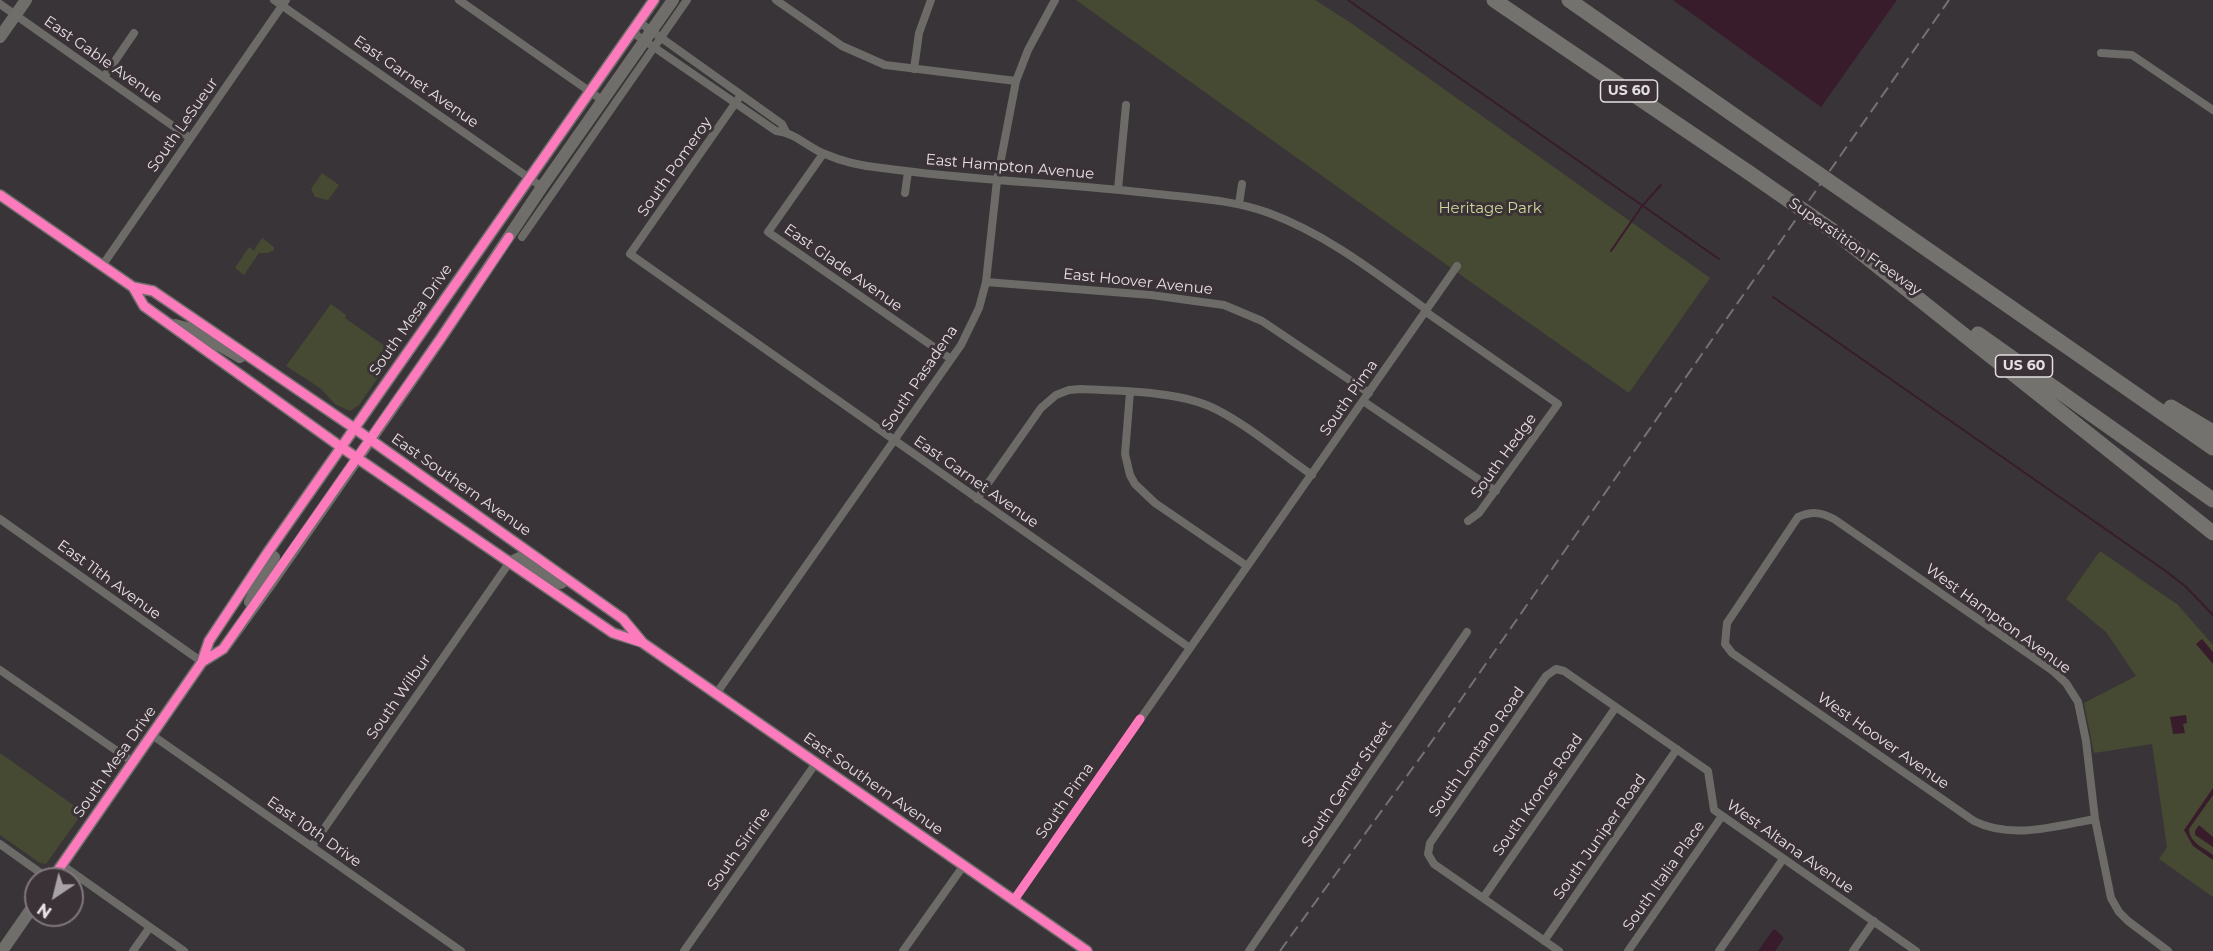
<!DOCTYPE html>
<style>
body{margin:0}
#map{position:relative;width:2213px;height:951px;overflow:hidden;background:#393437;font-family:Montserrat,sans-serif}
canvas{display:block}
.north{position:absolute;left:24px;top:867px;width:60px;height:60px;box-sizing:border-box;background:#3b3237;border:2px solid #7f777b;border-radius:50%;rotate:215deg;font-size:16px;font-weight:700;line-height:24px;text-align:center;color:#e5dfe2}
.north::after{content:'';display:block;margin:auto;width:21px;height:27px;background:#a9a3a6;clip-path:polygon(50% 0,100% 100%,50% 72%,0 100%)}
</style>
<div id="map">
<canvas width="2213" height="951"></canvas>
<div class="north">N</div>
</div>
<script>
const context = document.querySelector('canvas').getContext('2d');
context.lineJoin = 'round';
function fillPath(path, color) {
  context.fillStyle = color;
  context.fill(path, 'evenodd');
}
function stroke(path, color, width, dash) {
  context.strokeStyle = color;
  context.lineWidth = width;
  context.lineCap = dash ? 'butt' : 'round';
  context.setLineDash(dash || []);
  context.stroke(path);
}
function drawText(font, color, halo, rows, align = 'center') {
  context.font = font + ' Montserrat,sans-serif';
  context.lineWidth = 6;
  context.setLineDash([]);
  context.textBaseline = 'middle';
  context.strokeStyle = halo;
  context.fillStyle = color;
  for (const [text, x, y, turn = 0] of rows) {
    context.save();
    context.translate(x, y);
    context.rotate((+turn || 0) * Math.PI / 180);
    context.textAlign = isNaN(turn) ? turn : align;
    if (halo) context.strokeText(text, 0, 0);
    context.fillText(text, 0, 0);
    context.restore();
  }
}
const green = new Path2D(`
 M1076 0H1315L1351 23 1710 278 1629 393 1465 278Z
 M322 173 339 185 328 200 315 197 311 189Z
 M262 238 274 247V250L268 253H259L244 275 235 268 249 247 256 252 254 250Z
 M331 304 346 315 345 318 395 353 359 405 350 411 335 404 320 388 286 366Z
 M2100 551 2178 605 2213 645V897L2159 859 2167 847 2152 744 2094 753 2084 703 2136 676 2106 632 2066 599Z
 M0 753 83 812 46 864 40 863 0 835Z`);
const water = new Path2D(`
 M1673 0H1897L1821 107Z
 M2202 639 2213 652V664L2196 644Z
 M2186 715 2187 723 2183 724 2185 733 2173 734 2170 717Z
 M2213 788V795L2189 829C2189 842 2204 848 2213 855V860L2193 846 2184 830Z
 M2199 825 2213 837V847L2195 835V831Z
 M1775 929 1784 938 1775 951H1758L1773 930Z`);
const stream = new Path2D(`
 M1348 0 1719 259
 M1611 251 1642 206 1661 185
 M1773 297 2167 572 2185 586 2213 615`);
const street = new Path2D(`
 M274 0 542 187
 M459 0 602 100
 M776 0 842 46 885 65 1016 81
 M0 4 190 138
 M639 22 782 124 786 132
 M632 32 776 131C795 132 808 148 825 154 843 162 862 166 882 168 973 181 1066 183 1157 194 1195 198 1233 200 1269 213 1328 235 1377 274 1427 310
 M2101 53 2132 55 2213 110
 M914 69 919 33 931 0
 M104 77 134 33
 M741 95 630 254 1190 648
 M823 154 768 232 951 359
 M1118 189 1126 105
 M905 193 908 172
 M1239 204 1242 184
 M522 237 687 0
 M102 266 286 0
 M986 282 1151 295 1224 305 1262 321 1369 393
 M1426 312 1558 404 1479 513 1468 521
 M1130 392 1125 454 1130 475 1135 484 1155 503 1247 566
 M1363 401 1496 491
 M977 499 1041 408 1056 395 1069 390 1081 389C1119 391 1174 391 1209 406 1243 421 1280 453 1312 475
 M0 519 202 662
 M0 670 133 762
 M716 694 961 345 979 308 986 282 997 180 1016 81 1028 50 1055 0
 M152 735 461 951
 M2095 819C2056 826 2012 840 1974 821L1732 653 1725 644 1727 623 1798 517C1812 511 1820 512 1834 519L2053 671 2066 683 2078 702 2086 741 2095 819 2111 898 2119 912 2128 921 2168 951
 M0 844 49 879
 M312 846 509 563
 M62 865 184 951
 M1483 898 1616 707
 M1014 900 1457 266
 M1544 941 1677 749
 M133 951 150 927
 M684 951 816 763
 M903 951 964 865
 M1249 951 1467 632
 M1559 951 1434 864 1428 854 1430 843 1546 676 1556 669 1564 671 1708 771 1714 810 1916 951
 M1628 951 1722 816
 M1719 951 1783 859
 M1853 951 1874 921`);
const secondary = new Path2D(`
 M0 37 26 0
 M0 195 133 287 144 306 341 447 613 633 642 642
 M133 287 153 291 354 428 623 619 643 643 1087 951
 M175 325 194 330 240 357
 M509 563 519 558 527 561 561 583
 M250 602 274 557
 M202 662 223 649 270 584 441 338 542 187 673 0
 M52 879 202 662 209 641 268 552 654 0
 M2 951 36 902`);
const highway = new Path2D(`
 M1494 0 1748 172
 M1569 0 1768 139
 M1859 202 2213 448
 M1836 233 2213 533
 M1978 334 2213 500
 M2171 407 2213 432`);
const rail = new Path2D(`
 M1280 951 1425 751 1949 0`);
const highwayBridge = new Path2D(`
 M1768 139 1859 202
 M1748 172 1836 233`);
const cycleway = new Path2D(`
 M0 195 133 287 144 306 341 447 613 633 643 643
 M133 287 153 291 354 428 623 619 643 643 1087 951
 M202 662 223 649 441 338 509 237
 M52 879 202 662 209 641 268 552 654 0
 M1014 900 1140 719`);
const shields = [
 [1629,91,57],
 [2024,366,57]
];
const shieldNames = [
 ["US 60",1629,91],
 ["US 60",2024,366]
];
const streetNames = [
 ["East Gable Avenue",103,60,35],
 ["East Garnet Avenue",416,82,35],
 ["South LeSueur",183,125,-55],
 ["South Pomeroy",675,167,-55],
 ["East Hampton Avenue",1010,167,5],
 ["Superstition Freeway",1855,247,35],
 ["East Glade Avenue",843,268,35],
 ["East Hoover Avenue",1138,282,6],
 ["South Mesa Drive",411,320,-55],
 ["South Pasadena",920,378,-56],
 ["South Pima",1349,398,-55],
 ["South Hedge",1504,456,-54],
 ["East Garnet Avenue",976,482,35],
 ["East Southern Avenue",461,485,35],
 ["East 11th Avenue",109,580,36],
 ["West Hampton Avenue",1998,619,36],
 ["South Wilbur",399,697,-55],
 ["West Hoover Avenue",1883,741,35],
 ["South Lontano Road",1477,752,-55],
 ["South Mesa Drive",115,762,-55],
 ["East Southern Avenue",873,784,35],
 ["South Center Street",1347,784,-56],
 ["South Kronos Road",1538,795,-55],
 ["South Pima",1065,801,-55],
 ["East 10th Drive",314,832,35],
 ["South Juniper Road",1600,837,-55],
 ["West Altana Avenue",1790,847,35],
 ["South Sirrine",739,849,-55],
 ["South Italia Place",1664,876,-55]
];
const parkNames = [
 ["Heritage Park",1490,209]
];
fillPath(green, '#474a33');
fillPath(water, '#381c2c');
stroke(stream, '#381c2c', 2);
stroke(street, '#6c6b68', 8);
stroke(secondary, '#6f6e6a', 12);
stroke(highway, '#74726e', 15);
stroke(rail, '#747271', 2, [12, 6]);
stroke(highwayBridge, '#74726e', 15);
stroke(cycleway, '#fd7abc', 9);
for (const [x, y, w] of shields) {
  const box = new Path2D();
  box.roundRect(x - w / 2, y - 11, w, 22, 4.5);
  context.fillStyle = '#3b3237';
  context.fill(box);
  stroke(box, '#e5dfe2', 1.5);
}
drawText('bold 14px', '#e5dfe2', null, shieldNames);
drawText('15px', '#e5dfe2', '#3b3237', streetNames);
drawText('15px', '#cfd99a', '#3b3237', parkNames);
</script>
